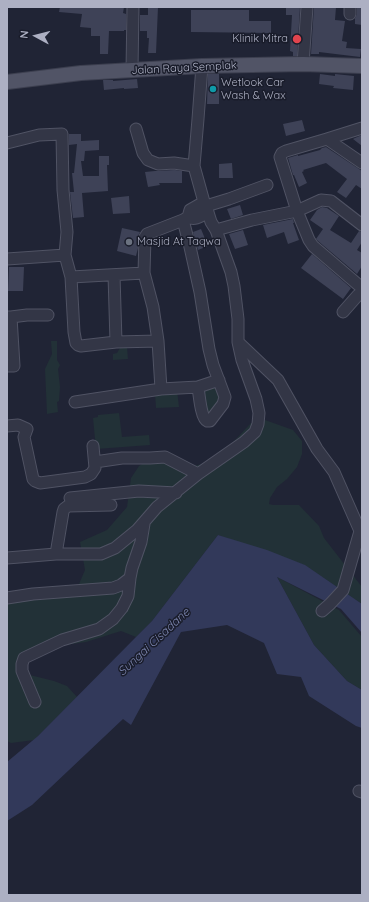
<!DOCTYPE html>
<style>
body{margin:0}
#map{position:relative;width:369px;height:902px;overflow:hidden;background:#202435;font-family:Quicksand,sans-serif}
canvas{display:block}
.frame{position:absolute;inset:0;border:8px solid #adb0c3;pointer-events:none}
.north{position:absolute;left:16px;top:16px;width:40px;height:40px;-webkit-text-stroke:3px #191c2a;paint-order:stroke;rotate:277deg;font-size:11px;font-weight:700;line-height:16px;text-align:center;color:#adb0c3}
.north::after{content:'';display:block;margin:auto;width:14px;height:18px;background:#adb0c3;clip-path:polygon(50% 0,100% 100%,50% 72%,0 100%)}
</style>
<div id="map">
<canvas width="369" height="902"></canvas>
<div class="frame"></div>
<div class="north">N</div>
</div>
<script>
const context = document.querySelector('canvas').getContext('2d');
context.lineJoin = 'round';
function fillPath(path, color) {
  context.fillStyle = color;
  context.fill(path, 'evenodd');
}
function stroke(path, color, width, dash) {
  context.strokeStyle = color;
  context.lineWidth = width;
  context.lineCap = dash ? 'butt' : 'round';
  context.setLineDash(dash || []);
  context.stroke(path);
}
function drawText(font, color, halo, rows, align = 'center') {
  context.font = font + ' Quicksand,sans-serif';
  context.lineWidth = 3;
  context.setLineDash([]);
  context.textBaseline = 'middle';
  context.strokeStyle = halo;
  context.fillStyle = color;
  for (const [text, x, y, turn = 0] of rows) {
    context.save();
    context.translate(x, y);
    context.rotate((+turn || 0) * Math.PI / 180);
    context.textAlign = isNaN(turn) ? turn : align;
    if (halo) context.strokeText(text, 0, 0);
    context.fillText(text, 0, 0);
    context.restore();
  }
}
const green = new Path2D(`
 M51 341H57V360L60 365 58 369 60 387 59 401 57 402 58 412 47 414 45 369 52 354Z
 M127 347 128 359 113 360V354L117 353 120 348Z
 M211 386 217 387 221 400 208 415 202 389Z
 M177 390 179 407 156 408 155 392Z
 M119 413 122 437 149 435 150 445 96 449 93 418 98 417V415Z
 M265 420 293 430 302 441V454L297 467 287 479 277 487 270 498 269 504 273 505H299L319 526 324 538 362 587V604L304 565 218 535 152 621 136 637 121 631 86 642 51 647 27 661 26 674 54 681 67 686 77 697 34 740 11 743 7 741V591L14 592 54 598 69 594 79 584 85 570 80 542 107 530 127 507 131 478 139 466 152 458 193 466 207 463 220 456 251 423Z
 M277 577 339 610 362 637V690L347 681 314 645Z`);
const water = new Path2D(`
 M218 535 267 550 305 565 362 604V633L341 609 277 577 314 645 347 681 362 690V728L356 726 309 696 301 677 277 674 264 643 227 625 181 632 131 725 123 719 32 805 7 821V762L38 736 136 637 152 621Z`);
const building = new Path2D(`
 M60 7H124L123 13 126 14V30H124V31H109L108 54H100V36H91V28L80 27 82 14 59 12Z
 M148 7H158L156 53H148L149 38H147V31H140V15H148Z
 M286 7H300L297 56H293V52L290 51 292 15H286Z
 M314 7H336L335 20 345 21 342 41 347 42 346 48 361 49 360 57 319 52V54H311Z
 M357 7H362V25L355 24V18L357 14Z
 M191 10H249V21H271V33L191 32Z
 M208 74H219V104H207Z
 M320 74 335 76V74L354 76 353 90 333 88 334 86 319 84Z
 M137 79 138 88 124 89V88L104 90 103 80H113V81Z
 M302 120 305 131 286 136 283 124Z
 M69 134H81V141L99 140V150L85 151 84 161H81L83 176H99V156H109V165H107L108 191 82 193 84 217 73 218 70 192H74L72 173H74L77 144 69 145Z
 M362 135V146L353 139 355 138Z
 M326 147 362 171V189L356 185 346 198 337 192 347 179 326 163 303 170 304 171 302 172 307 183 299 187 294 175H293L288 158 298 155V156L320 150 322 148Z
 M232 163 233 178H219V164Z
 M175 170 182 171V183H159L160 185 148 187 145 172 155 171Z
 M129 196 130 213 113 214 111 198Z
 M240 205 243 215 231 219 227 209Z
 M322 207 327 208 339 216 330 230 351 243 359 231 362 232V242L357 250 362 253V266L357 274 318 241 316 239 323 229 310 220 317 210Z
 M293 219 294 223H293L299 240 288 244 284 232 267 238 263 225Z
 M122 228 140 232 138 236V248L136 256 117 251Z
 M201 229 208 246 198 250 193 232Z
 M243 230 248 245 235 249 229 234Z
 M312 254 351 288 343 299 301 268Z
 M9 267H24L23 291H8Z`);
const minor = new Path2D(`
 M350 7V14
 M303 64 307 7
 M132 70 133 7
 M136 129 143 153 148 160 158 164 174 163 194 166
 M327 139 362 128
 M7 143 39 135 62 134 63 190 67 232 65 255 71 277 74 332 76 343 78 345 81 346 116 342 158 341
 M362 163 327 139 286 151 282 153 280 157 297 211 321 200 331 201 362 225
 M204 202 190 210 188 217C195 221 201 216 208 212
 M206 206 229 199 267 185
 M183 220 190 247 200 292 209 349 213 365 225 397 223 404 210 421C209 421 208 421 207 421 201 419 199 393 198 387L219 380
 M216 230 252 220 297 211 309 240 313 246 362 288
 M7 259 65 255
 M114 275 116 342
 M71 277 144 273
 M343 312 358 295
 M7 317H11L27 315H48
 M238 342 278 380 317 449 334 472 360 531 343 590 330 604 322 611
 M7 366H14L11 317
 M161 389 158 341 153 307 144 273 145 237 147 234 183 220 188 217
 M75 402 161 389 198 387
 M7 426 18 425 27 429 24 437 33 479 35 481 40 483 85 477 91 474 95 468 93 446
 M95 462 122 458H150L165 457 198 474
 M70 498 139 491 176 493
 M56 554 63 512 64 509 68 506 111 505
 M7 558 56 554H101L115 548 137 530 157 507 198 474 244 442 255 432 258 424 259 413 256 399 242 360 238 342V319L234 286 231 272 216 230 211 222 206 206 204 202 194 166 198 119 202 66
 M7 598 33 594 113 588 121 585 130 578 132 568 141 542 144 524
 M35 702 22 671V664L24 658 62 640 99 629 113 619 122 608 128 596 130 578
 M359 791 362 792`);
const major = new Path2D(`
 M7 82 81 73 202 66 303 64 362 66`);
const markers = [
 [297,39,5,"#e0444e"],
 [213,89,4,"#0f9aa8"],
 [129,242,4,"#6b7280"]
];
const poiNames = [
 ["Klinik Mitra",288,39,"right"],
 ["Wetlook Car",221,83],
 ["Wash & Wax",221,96],
 ["Masjid At Taqwa",137,242]
];
const streetNames = [
 ["Jalan Raya Semplak",184,68,-3]
];
const waterNames = [
 ["Sungai Cisadane",154,642,-43]
];
fillPath(green, '#223137');
fillPath(water, '#32395a');
fillPath(building, '#3e4257');
stroke(minor, '#505364', 13);
stroke(major, '#3c3f4f', 16);
stroke(minor, '#333646', 11);
stroke(major, '#515466', 14);
for (const [x, y, r, color] of markers) {
  const dot = new Path2D();
  dot.arc(x, y, r, 0, 2 * Math.PI);
  context.fillStyle = color;
  context.fill(dot);
  stroke(dot, '#191c2a', 1.5);
}
drawText('11px', '#adb0c3', '#191c2a', poiNames, 'left');
drawText('11px', '#adb0c3', '#191c2a', streetNames);
drawText('italic 12px', '#7d86b0', '#191c2a', waterNames);
</script>
